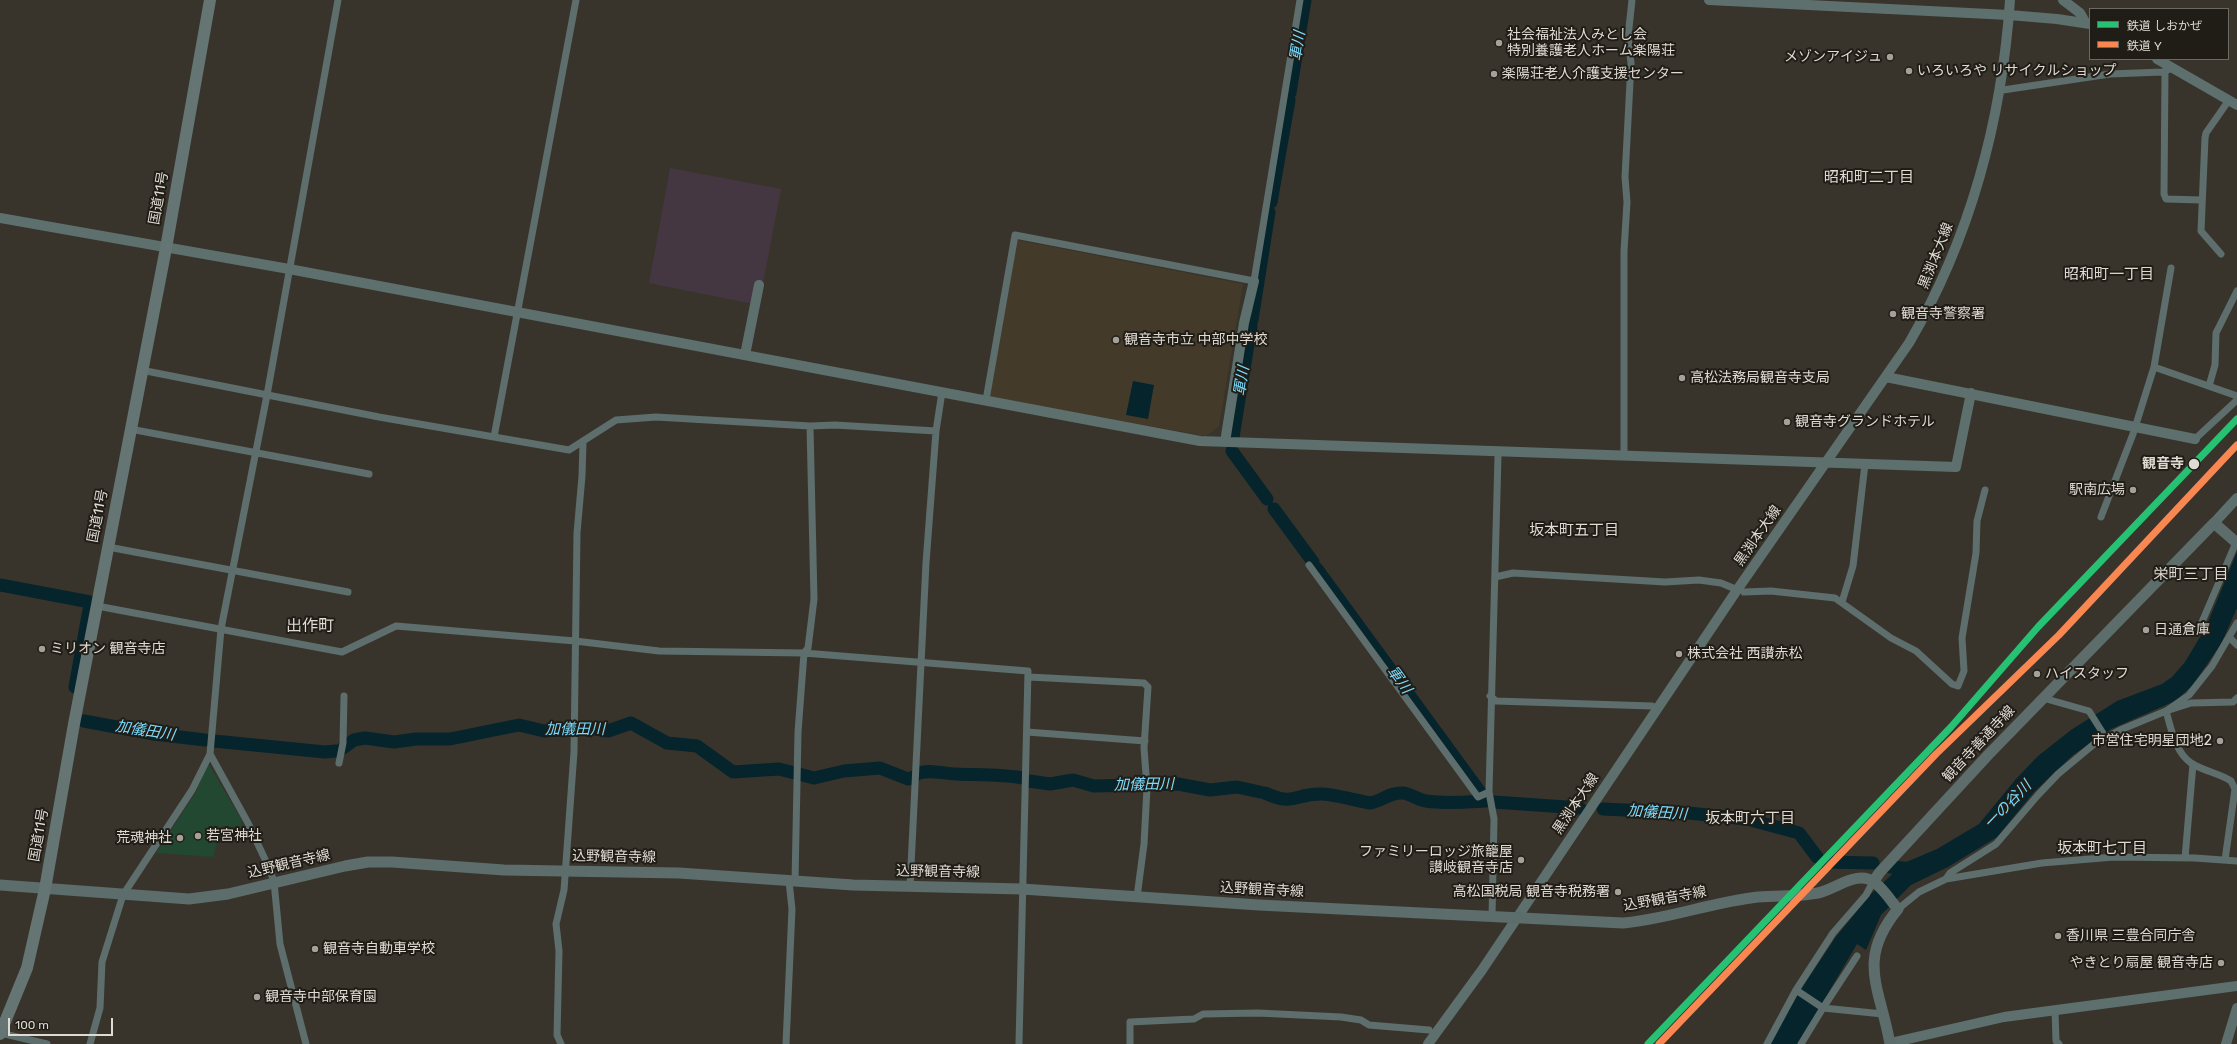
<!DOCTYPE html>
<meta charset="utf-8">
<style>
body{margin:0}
#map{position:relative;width:2237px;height:1044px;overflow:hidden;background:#38342c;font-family:Rubik,"Noto Sans JP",sans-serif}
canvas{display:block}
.legend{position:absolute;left:2089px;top:8px;width:140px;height:52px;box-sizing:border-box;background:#201d17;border:1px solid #6c6962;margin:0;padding:5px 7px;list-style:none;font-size:12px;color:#dfdbd3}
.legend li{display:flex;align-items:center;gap:8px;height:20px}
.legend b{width:20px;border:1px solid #6c6962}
.scale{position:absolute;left:8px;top:1018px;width:105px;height:18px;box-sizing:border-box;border:2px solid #dfdbd3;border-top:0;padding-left:5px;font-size:12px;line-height:14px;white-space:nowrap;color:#dfdbd3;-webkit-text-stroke:3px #201d17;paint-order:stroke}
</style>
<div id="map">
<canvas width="2237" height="1044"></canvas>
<ul class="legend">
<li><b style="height:5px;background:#26c172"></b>鉄道 しおかぜ</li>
<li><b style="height:5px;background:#f88751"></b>鉄道 Y</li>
</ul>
<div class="scale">100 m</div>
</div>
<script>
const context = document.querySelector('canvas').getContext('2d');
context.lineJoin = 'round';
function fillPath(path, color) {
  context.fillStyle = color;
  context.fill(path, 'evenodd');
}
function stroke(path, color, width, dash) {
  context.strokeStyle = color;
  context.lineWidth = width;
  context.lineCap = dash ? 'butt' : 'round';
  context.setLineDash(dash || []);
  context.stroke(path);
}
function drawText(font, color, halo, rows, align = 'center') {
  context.font = font + ' Rubik,"Noto Sans JP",sans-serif';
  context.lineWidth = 4;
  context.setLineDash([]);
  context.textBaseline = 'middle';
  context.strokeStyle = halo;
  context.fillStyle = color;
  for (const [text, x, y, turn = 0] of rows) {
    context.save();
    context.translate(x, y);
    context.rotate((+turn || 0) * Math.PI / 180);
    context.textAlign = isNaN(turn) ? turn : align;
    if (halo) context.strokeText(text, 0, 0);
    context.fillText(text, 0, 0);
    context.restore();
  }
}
const commercial = new Path2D(`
 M670 168 781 189 759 305 649 283Z`);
const built = new Path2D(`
 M1017 240 1243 284 1219 426 1206 436 988 397Z`);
const green = new Path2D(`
 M208 763 242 821 241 828 222 826 213 857 156 853 196 792Z`);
const water = new Path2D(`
 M1133 381 1154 385 1148 419 1126 415Z
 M2237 552V608L2221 644 2192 686 2175 701 2111 729 2073 755 2034 792 1997 837 1948 867 1911 885 1881 915 1866 950 1857 944 1798 1044H1769L1802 988 1835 938 1870 895 1904 863 1937 849 1979 824 2016 779 2038 756 2071 730 2117 701 2162 684 2172 677 2185 662 2206 627Z`);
const river = new Path2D(`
 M1290 93 1305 0
 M1271 202 1289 100
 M1252 320 1269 212
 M1233 437 1251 326
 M1232 451 1267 499
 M1274 509 1313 562
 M1317 569 1480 792
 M0 585 90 602
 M75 687 89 610
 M84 721 154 734 205 740
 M214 741 325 752 335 751
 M343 748 354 740 365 738 394 742 416 739H450L519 725 544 731 589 728 608 731 631 723 667 743 697 746 733 772 779 769 814 778 844 771 880 768 908 779 914 777
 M919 773C931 769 943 774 956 774 979 775 1000 774 1023 778
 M1029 781 1050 784 1073 780 1094 786 1178 784 1210 790 1237 787 1260 792
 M1265 793C1295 807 1295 793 1322 794 1338 795 1354 800 1370 803 1382 801 1390 792 1403 793 1411 794 1418 800 1426 801 1446 804 1466 802 1486 801
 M1494 802 1580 808
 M1603 809 1688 813 1747 819 1799 833 1817 857
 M1825 862 1873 863
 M1890 867 1916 869`);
const street = new Path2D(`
 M2165 71 2164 194 2166 199 2201 200
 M2003 90 2110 74 2163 72 2172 68
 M2221 254 2201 231 2205 138 2206 133 2229 100
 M2154 367 2237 396
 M141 370 379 417 569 450 616 420 656 417 810 426 835 425 936 431
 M2209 386 2215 365 2216 333 2237 291
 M986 400 1015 235 1254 281 1300 0
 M130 429 369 474
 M494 437 576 0
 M2195 439 2237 400
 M1624 456V251L1627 202 1625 177 1631 63 1628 37 1632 0
 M2101 517 2133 434 2154 367 2171 268
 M108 547 348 592
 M1309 565 1478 797 1489 792
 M1495 577 1513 573 1665 582 1699 580 1721 583 1733 588
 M1744 592 1771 591 1835 598 1891 638 1916 651 1952 684 1958 686 1964 671 1962 638 1976 553 1977 521 1985 490
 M1842 602 1853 566 1865 464
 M97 606 342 652 396 626 575 641 659 651 804 653 1028 671 1019 1044
 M2199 629 2237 540
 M2230 638 2237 645
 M1029 677 1144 683 1148 687 1144 748 1147 788 1144 844 1137 897
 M1490 696 1496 701 1652 706
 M2043 698 2089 711 2106 738
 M1027 732 1145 741
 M210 754 248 823 270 870 274 882 280 944 306 1044
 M339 763 343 743 344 696
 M2185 858 2193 764
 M2225 860 2235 789 2231 781C2219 773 2203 771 2191 763 2175 752 2171 728 2166 711L2191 703 2233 702 2237 698
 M1946 879 1950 873 1996 844 2038 795 2058 774 2094 744 2120 730 2166 711 2189 695 2212 666 2237 623
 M795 882 798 732 804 653 808 648 814 599 810 426
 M910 886 926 563 936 431 942 392
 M1898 909 1919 892 1946 879 2042 863 2114 857 2195 858 2237 861
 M1492 918 1494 819 1489 792 1498 456
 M1796 990 1823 1008 1857 956
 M2055 1010 2056 1041 2059 1044
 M0 1033 47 1044
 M90 1044 100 1008 102 962 123 895 192 790 210 754 221 629 267 395 338 0
 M561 1044 557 1035 559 951 556 924 564 890 574 752 577 533 582 476 583 443
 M786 1044 792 909 789 881
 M1130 1044V1022L1194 1019 1203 1014 1258 1013 1341 1017 1361 1020 1369 1025 1429 1030
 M1767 1044 1796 990 1833 933 1866 895 1873 882
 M1801 1044 1823 1008 1883 1014`);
const secondary = new Path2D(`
 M1709 0 2009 15 2057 19 2090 24
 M2063 0 2080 13 2085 22
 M2157 59 2237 105
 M0 218 289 269 1200 441 1956 467 1971 393
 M745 355 759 285
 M1886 377 2195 439
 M1225 442 1244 323 1254 281
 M2214 523 2237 498
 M1890 1043 2004 1017 2237 986
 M1428 1044 1482 970 1737 590 1909 343C1970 239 2002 120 2010 0
 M2226 1044 2237 1008`);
const primary = new Path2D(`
 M1873 882 1880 872 1988 755 2214 523 2237 543
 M0 885 189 899 228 894 345 866 368 862H392L504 870 679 873 853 885 1022 889 1259 905 1623 923C1669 919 1712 902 1758 897 1778 895 1798 897 1818 893 1833 890 1852 874 1868 879 1879 882 1890 900 1898 909 1856 960 1880 987 1890 1044`);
const highway = new Path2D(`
 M0 1034 27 968 45 889 74 724 166 248 210 0`);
const rail1 = new Path2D(`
 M1648 1044 1951 727 2038 627 2237 419`);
const rail2 = new Path2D(`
 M1659 1044 1936 754 2059 635 2237 445`);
const markers = [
 [1499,43,4,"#a5a199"],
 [1890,57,4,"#a5a199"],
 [1909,71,4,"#a5a199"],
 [1494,74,4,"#a5a199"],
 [1893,314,4,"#a5a199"],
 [1116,340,4,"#a5a199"],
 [1682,378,4,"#a5a199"],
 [1787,422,4,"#a5a199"],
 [2194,464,6,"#dfdbd3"],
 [2133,490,4,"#a5a199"],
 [2146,630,4,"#a5a199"],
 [42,649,4,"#a5a199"],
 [1679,654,4,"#a5a199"],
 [2037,674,4,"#a5a199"],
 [2220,741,4,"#a5a199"],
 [198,836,4,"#a5a199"],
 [180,838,4,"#a5a199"],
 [1521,860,4,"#a5a199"],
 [1618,892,4,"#a5a199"],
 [2058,936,4,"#a5a199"],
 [315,949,4,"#a5a199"],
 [2221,963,4,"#a5a199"],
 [257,997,4,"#a5a199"]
];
const poiNames = [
 ["社会福祉法人みとし会",1507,35],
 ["特別養護老人ホーム楽陽荘",1507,51],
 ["メゾンアイジュ",1882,57,"right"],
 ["いろいろや リサイクルショップ",1917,71],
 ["楽陽荘老人介護支援センター",1502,74],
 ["観音寺警察署",1901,314],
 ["観音寺市立 中部中学校",1124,340],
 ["高松法務局観音寺支局",1690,378],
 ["観音寺グランドホテル",1795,422],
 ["駅南広場",2125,490,"right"],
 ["日通倉庫",2154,630],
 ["ミリオン 観音寺店",50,649],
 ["株式会社 西讃赤松",1687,654],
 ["ハイスタッフ",2045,674],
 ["市営住宅明星団地2",2212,741,"right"],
 ["若宮神社",206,836],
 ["荒魂神社",172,838,"right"],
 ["ファミリーロッジ旅籠屋",1513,852,"right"],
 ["讃岐観音寺店",1513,868,"right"],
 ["高松国税局 観音寺税務署",1610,892,"right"],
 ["香川県 三豊合同庁舎",2066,936],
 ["観音寺自動車学校",323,949],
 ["やきとり扇屋 観音寺店",2213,963,"right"],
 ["観音寺中部保育園",265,997]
];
const streetNames = [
 ["国道11号",159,198,-80],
 ["黒渕本大線",1936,256,-68],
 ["国道11号",98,516,-79],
 ["黒渕本大線",1758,536,-55],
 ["観音寺善通寺線",1979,744,-47],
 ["黒渕本大線",1576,804,-56],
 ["国道11号",39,835,-80],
 ["込野観音寺線",614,857,1],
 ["込野観音寺線",289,864,-13],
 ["込野観音寺線",938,872,1],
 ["込野観音寺線",1262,890,3],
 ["込野観音寺線",1665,899,-10]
];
const stopNames = [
 ["観音寺",2184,464]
];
const waterNames = [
 ["軍川",1298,46,-81],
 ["軍川",1242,381,-81],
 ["軍川",1399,680,54],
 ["加儀田川",575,730],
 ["加儀田川",145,731,9],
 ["加儀田川",1144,785,-1],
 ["一の谷川",2008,805,-46],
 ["加儀田川",1657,813,4]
];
const neighbourhoodNames = [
 ["昭和町二丁目",1869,178],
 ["昭和町一丁目",2109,275],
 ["坂本町五丁目",1574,531],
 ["栄町三丁目",2191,575],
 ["坂本町六丁目",1750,819],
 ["坂本町七丁目",2102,849]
];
const quarterNames = [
 ["出作町",310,626]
];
fillPath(commercial, '#453742');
fillPath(built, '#443a29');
fillPath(green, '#224831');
fillPath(water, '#05242c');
stroke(river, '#05242c', 13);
stroke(street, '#5d6e6d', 7);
stroke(secondary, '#5e706d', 10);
stroke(primary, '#5c6d6b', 11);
stroke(highway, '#657573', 12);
stroke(rail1, '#26c172', 7);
stroke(rail2, '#f88751', 7);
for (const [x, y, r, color] of markers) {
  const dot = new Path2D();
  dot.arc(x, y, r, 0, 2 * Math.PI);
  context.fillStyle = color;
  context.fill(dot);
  stroke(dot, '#201d17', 1.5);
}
drawText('14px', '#dfdbd3', '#201d17', poiNames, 'left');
drawText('14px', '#dfdbd3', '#201d17', streetNames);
drawText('bold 14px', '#dfdbd3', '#201d17', stopNames, 'right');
drawText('italic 15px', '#79dcfe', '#201d17', waterNames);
drawText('15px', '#dfdbd3', '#201d17', neighbourhoodNames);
drawText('16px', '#dfdbd3', '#201d17', quarterNames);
</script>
